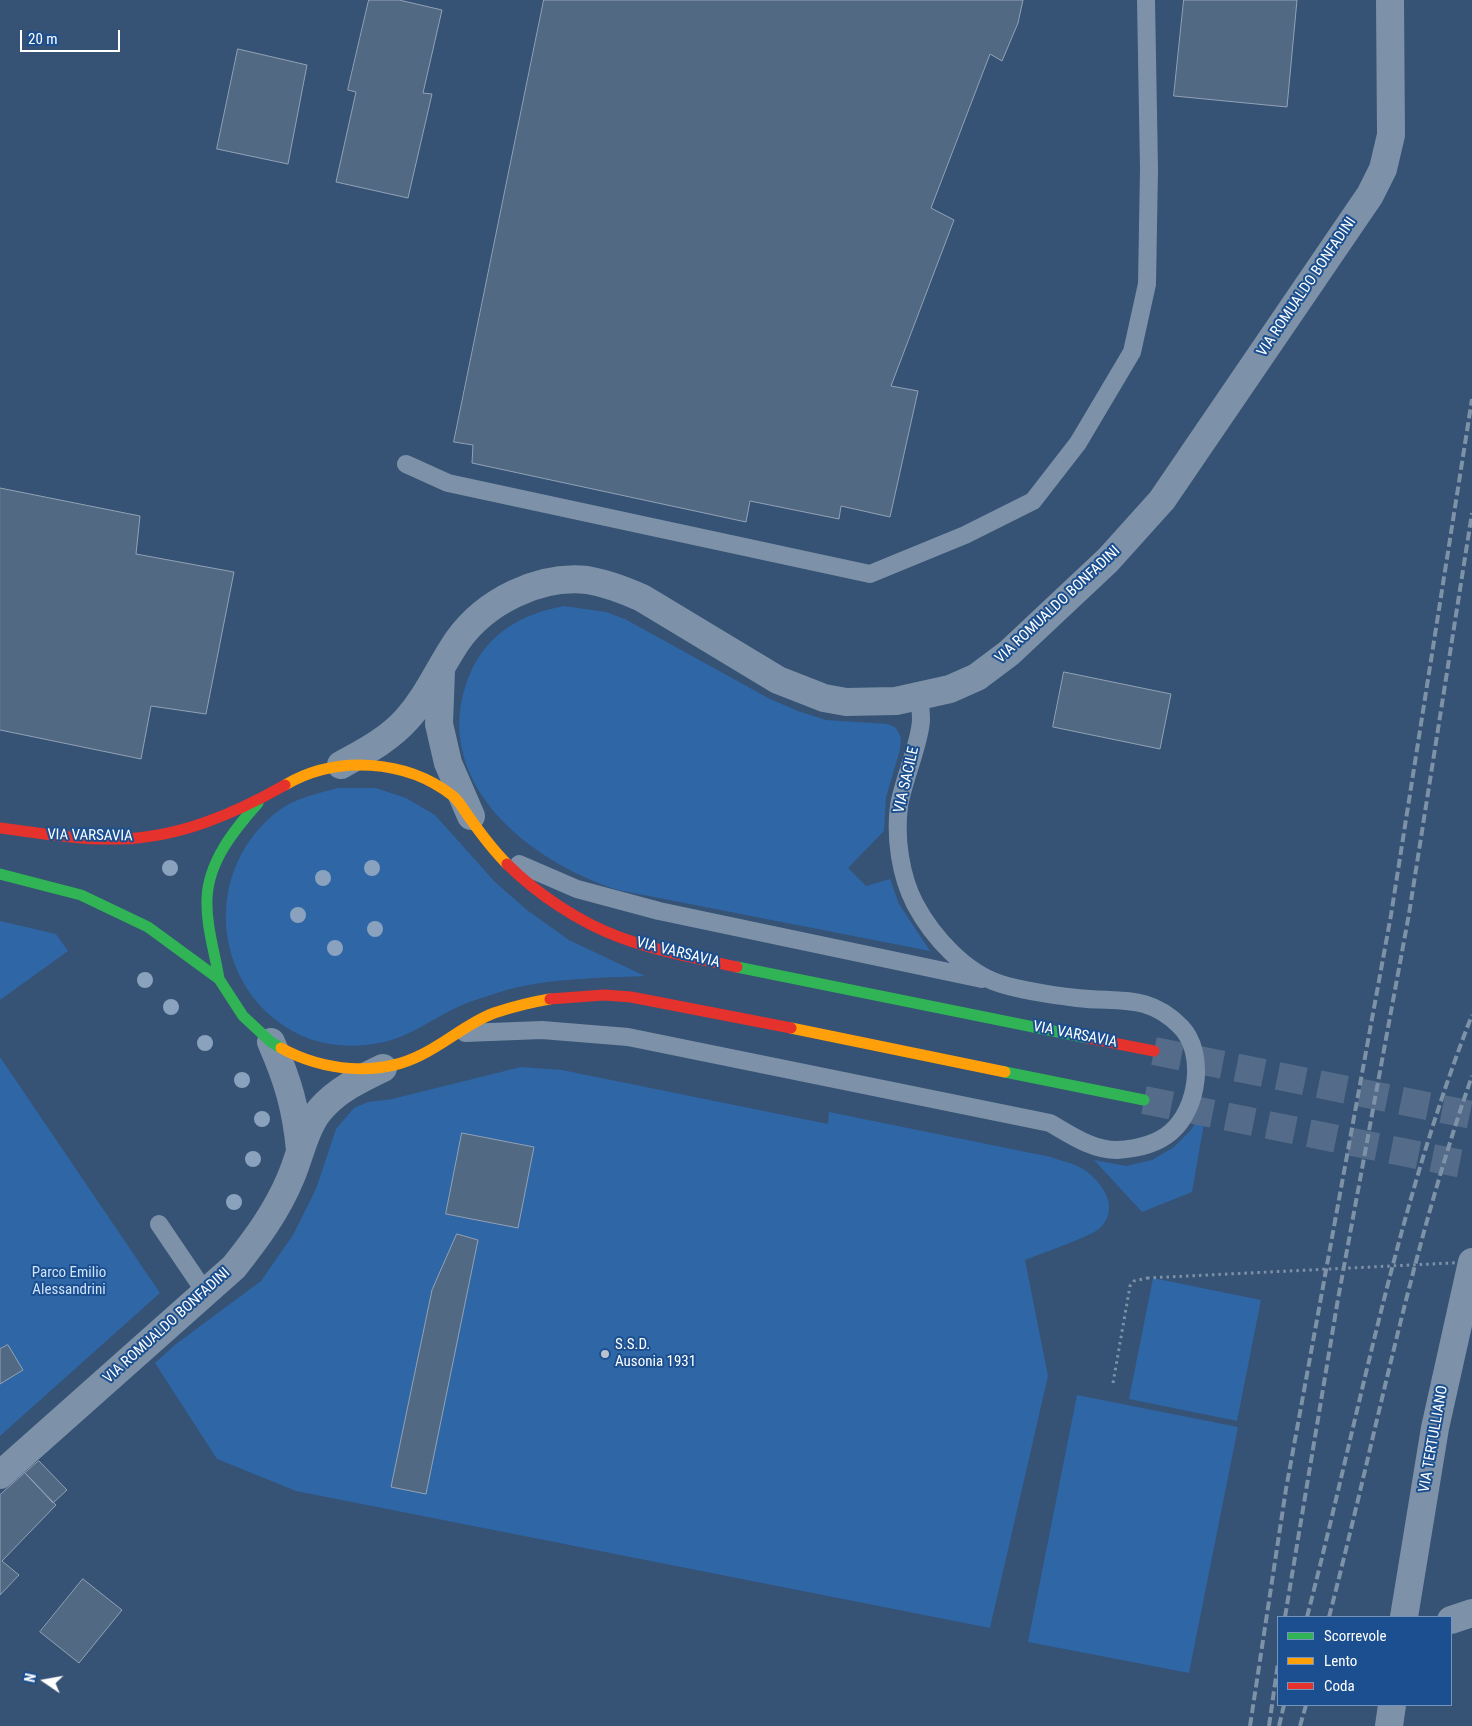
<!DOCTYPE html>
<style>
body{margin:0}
#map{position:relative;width:1472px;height:1726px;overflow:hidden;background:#365274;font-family:"Roboto Condensed",sans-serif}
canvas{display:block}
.legend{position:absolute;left:1277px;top:1616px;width:175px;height:90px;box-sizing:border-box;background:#1b4f8f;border:1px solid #7695bc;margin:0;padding:6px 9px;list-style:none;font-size:15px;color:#fff}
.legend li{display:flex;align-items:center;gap:10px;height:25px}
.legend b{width:25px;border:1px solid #7695bc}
.north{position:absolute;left:20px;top:1656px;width:50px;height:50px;-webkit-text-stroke:4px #1b4f8f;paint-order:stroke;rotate:282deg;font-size:14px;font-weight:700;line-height:20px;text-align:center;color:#fff}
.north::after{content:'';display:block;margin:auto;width:18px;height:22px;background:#fff;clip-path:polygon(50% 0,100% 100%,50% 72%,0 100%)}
.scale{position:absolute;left:20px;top:30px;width:100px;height:22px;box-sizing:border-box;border:2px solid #fff;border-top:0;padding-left:6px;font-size:15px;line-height:18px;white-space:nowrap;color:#fff;-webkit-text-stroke:4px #1b4f8f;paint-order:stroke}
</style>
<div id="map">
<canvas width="1472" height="1726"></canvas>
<ul class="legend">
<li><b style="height:6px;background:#30b455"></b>Scorrevole</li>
<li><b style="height:6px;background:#ff9f0a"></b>Lento</li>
<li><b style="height:6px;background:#e5322d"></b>Coda</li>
</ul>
<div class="north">N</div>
<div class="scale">20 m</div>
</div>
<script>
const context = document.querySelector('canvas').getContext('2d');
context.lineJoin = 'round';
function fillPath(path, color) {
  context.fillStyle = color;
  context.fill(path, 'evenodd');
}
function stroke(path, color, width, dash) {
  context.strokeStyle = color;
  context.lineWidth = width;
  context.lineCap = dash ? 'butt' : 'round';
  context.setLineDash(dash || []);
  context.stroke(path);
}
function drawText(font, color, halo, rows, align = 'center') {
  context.font = font + ' "Roboto Condensed",sans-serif';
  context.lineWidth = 4;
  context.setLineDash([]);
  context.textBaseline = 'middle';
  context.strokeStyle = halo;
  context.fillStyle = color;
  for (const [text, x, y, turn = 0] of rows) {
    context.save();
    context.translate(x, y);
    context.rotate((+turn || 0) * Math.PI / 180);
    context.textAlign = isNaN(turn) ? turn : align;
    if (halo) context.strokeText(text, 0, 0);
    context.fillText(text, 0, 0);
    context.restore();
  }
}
const green = new Path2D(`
 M564 606 606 612 625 619 770 699 798 711 826 720 888 724 896 728 901 737 900 750 886 797 884 831 848 868 866 886 890 879 899 904 930 951 618 890C529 862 427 781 469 676 486 634 521 614 564 606Z
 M338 788H376L406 798 435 815 495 882 527 910 569 940 645 976C599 978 555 978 510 989 496 993 481 998 467 1003 446 1011 427 1025 407 1034 375 1049 332 1050 300 1035 214 993 200 877 273 815 291 799 316 794 338 788Z
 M0 921 56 934 68 951 0 1000Z
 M0 1057 160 1293 0 1436Z
 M521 1067 562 1070 828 1124 829 1112 1051 1157C1061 1161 1074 1163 1083 1169 1103 1182 1121 1209 1099 1229 1089 1237 1040 1254 1025 1260L1048 1376 990 1628 296 1491 217 1459 155 1363 176 1344 261 1281 293 1235 316 1189 336 1129 354 1108 368 1102 392 1099Z
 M1208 1101 1192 1192 1142 1212 1094 1160 1126 1166 1152 1160 1174 1147 1191 1130Z
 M1153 1278 1261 1300 1237 1421 1129 1399Z
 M1077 1395 1238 1427 1189 1673 1028 1642Z`);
const building = new Path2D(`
 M369 0H399L442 10 423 93 432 94 408 198 336 182 356 92 348 90Z
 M544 0H1023L1018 23 1002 61 990 54 931 208 954 220 891 386 918 391 890 517 841 506 839 519 750 501 746 522 472 463 473 445 454 442Z
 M1184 0H1297L1287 107 1174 96Z
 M238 49 307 65 288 164 217 149Z
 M0 488 140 516 136 554 234 572 206 714 151 706 141 759 0 730Z
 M1064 672 1171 694 1160 749 1053 727Z
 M462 1133 534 1147 518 1228 446 1214Z
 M457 1234 478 1240 426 1494 391 1487 432 1290Z
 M8 1345 23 1370 0 1384V1349Z
 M39 1461 67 1490 53 1503 25 1473Z
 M25 1473 56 1505 2 1561 19 1575 0 1595V1495Z
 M83 1579 122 1610 79 1663 40 1632Z`);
const secondaryTunnel = new Path2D(`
 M1154 1051 1472 1115
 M1144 1100 1472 1166`);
const path = new Path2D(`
 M1113 1383 1130 1286 1134 1281 1147 1278`);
const lane = new Path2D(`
 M406 464 448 483 870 574 965 535 1033 501 1078 443 1132 352 1147 284 1149 169 1146 0
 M519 864 577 889 659 911 982 979
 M465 1033 542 1030 628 1037 1050 1123C1071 1135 1092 1150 1117 1150 1135 1149 1157 1144 1171 1132 1198 1109 1206 1053 1181 1027 1148 993 1118 1003 1077 998 1052 995 1024 991 1001 984 965 973 932 936 915 904 900 875 895 837 899 806 903 780 920 744 921 720 921 712 920 704 919 697
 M159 1224 205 1292`);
const street = new Path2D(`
 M441 671 439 724 448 763 471 816
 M341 765C364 752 388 740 406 720 428 696 440 666 458 640 486 601 539 575 587 580 606 583 624 590 642 598L778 680 824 698 846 702 896 701 950 689 977 677 1009 653 1108 560 1162 500 1370 195 1383 169 1391 135 1390 0
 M271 1042C288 1081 296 1108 300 1150
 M0 1475 234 1267C257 1238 277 1211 291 1177 300 1156 305 1128 320 1110 337 1090 360 1079 383 1068
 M1404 1617 1435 1428 1472 1262
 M1451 1620 1472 1613
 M1389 1726 1392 1705`);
const fast = new Path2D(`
 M0 874 81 895 148 927 219 979 243 1016 271 1042 281 1048
 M737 967 1088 1038
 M219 979C215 953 206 926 207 899 208 862 234 830 258 803
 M1005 1072 1144 1100`);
const slow = new Path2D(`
 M285 785C336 755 406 759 453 796 459 801 464 810 469 817 481 834 493 850 507 864
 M791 1028 1005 1072
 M281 1048C323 1071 378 1077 421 1055 446 1043 469 1022 494 1013 512 1007 532 1002 550 999`);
const jam = new Path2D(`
 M0 828C39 833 79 840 119 839 178 838 234 814 285 785
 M507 864C537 894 579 922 619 937 657 951 698 959 737 967
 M550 999 604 995 631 997 791 1028
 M1088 1038 1154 1051`);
const rail = new Path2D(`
 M1285 1617 1338 1299 1409 914 1472 513
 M1307 1617C1359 1416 1396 1209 1472 1015
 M1329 1617C1376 1436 1410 1253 1472 1076
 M1250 1726 1286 1489 1391 915 1472 399
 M1269 1726 1278 1663
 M1279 1726 1284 1705
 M1300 1726 1306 1705`);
const pathBridge = new Path2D(`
 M1147 1278 1472 1262`);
const trees = [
 [170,868],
 [372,868],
 [323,878],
 [298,915],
 [375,929],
 [335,948],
 [145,980],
 [171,1007],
 [205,1043],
 [242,1080],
 [262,1119],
 [253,1159],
 [234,1202]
];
const markers = [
 [605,1354,5,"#b9c2ce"]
];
const streetNames = [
 ["VIA ROMUALDO BONFADINI",1307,287,-56],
 ["VIA ROMUALDO BONFADINI",1058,605,-43],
 ["VIA SACILE",907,780,-77],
 ["VIA VARSAVIA",90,836,1],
 ["VIA VARSAVIA",678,953,14],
 ["VIA VARSAVIA",1075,1035,11],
 ["VIA ROMUALDO BONFADINI",167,1326,-42],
 ["VIA TERTULLIANO",1434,1439,-80]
];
const parkNames = [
 ["Parco Emilio",69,1273],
 ["Alessandrini",69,1290]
];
const poiNames = [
 ["S.S.D.",615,1345],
 ["Ausonia 1931",615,1362]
];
fillPath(green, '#2f66a5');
fillPath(building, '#526984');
stroke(building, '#92a2b6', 1);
stroke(secondaryTunnel, '#546c89', 28, [28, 14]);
stroke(path, '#7d92a8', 3, [2.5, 4]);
stroke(lane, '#7d92a8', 18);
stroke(street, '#7d92a8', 28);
stroke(fast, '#30b455', 11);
stroke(slow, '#ff9f0a', 11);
stroke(jam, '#e5322d', 11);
stroke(rail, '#7e92a7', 4, [9, 4]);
stroke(pathBridge, '#7d92a8', 3, [2.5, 4]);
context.fillStyle = '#8aa2be';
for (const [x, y] of trees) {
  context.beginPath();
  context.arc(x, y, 8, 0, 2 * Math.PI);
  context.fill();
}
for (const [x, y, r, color] of markers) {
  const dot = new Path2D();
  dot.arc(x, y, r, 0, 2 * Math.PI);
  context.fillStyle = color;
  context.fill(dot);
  stroke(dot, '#1b4f8f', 2);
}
drawText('15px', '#fff', '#1b4f8f', streetNames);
drawText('15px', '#cfe3fa', '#1b4f8f', parkNames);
drawText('15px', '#fff', '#1b4f8f', poiNames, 'left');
</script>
